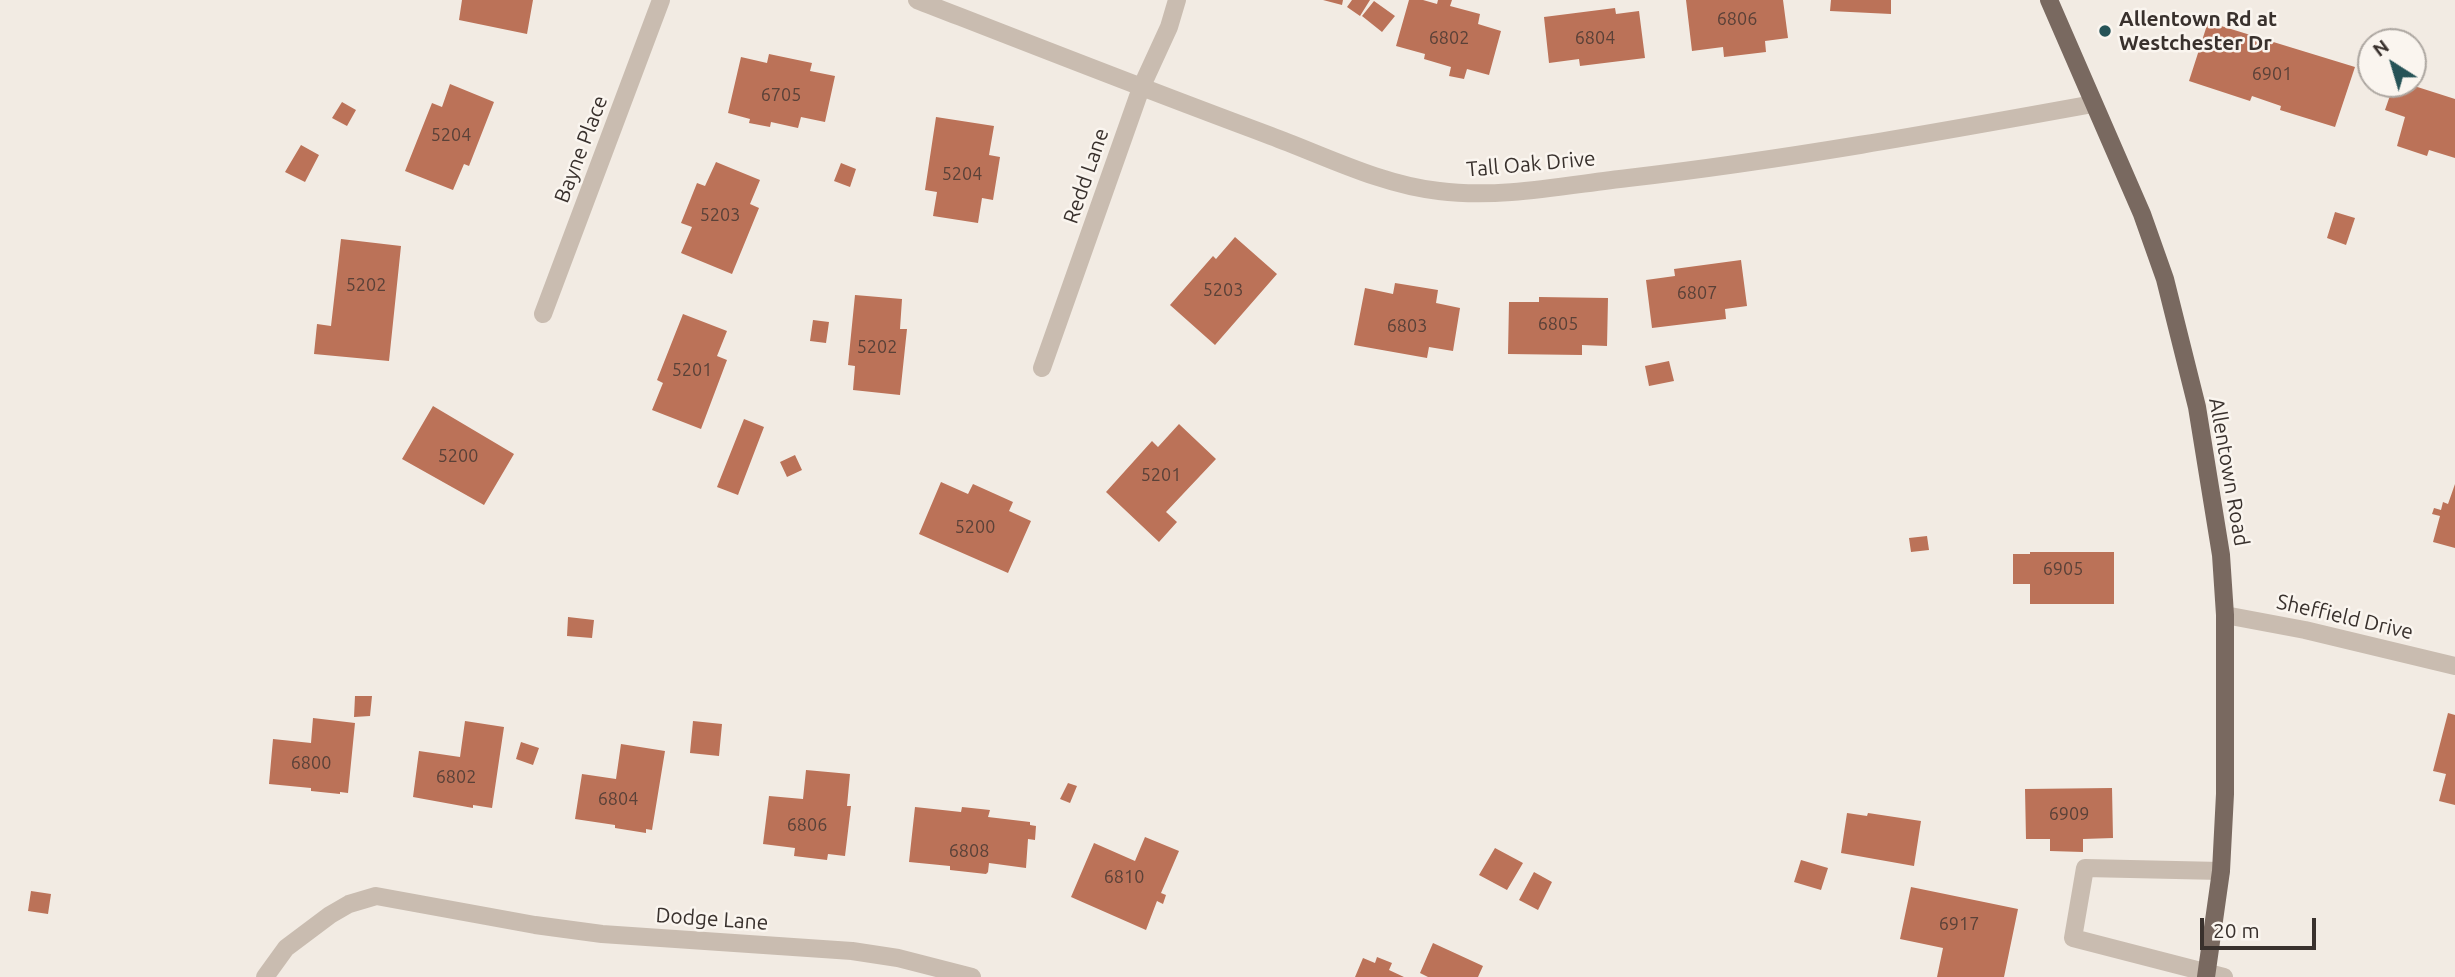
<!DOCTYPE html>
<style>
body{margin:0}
#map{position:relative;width:2455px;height:977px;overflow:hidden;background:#f2ebe3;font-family:Ubuntu,sans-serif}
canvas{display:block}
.north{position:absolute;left:2357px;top:28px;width:70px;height:70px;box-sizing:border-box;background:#faf5ef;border:2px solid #ada7a1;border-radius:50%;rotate:323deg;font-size:19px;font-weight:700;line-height:28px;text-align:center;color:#39312d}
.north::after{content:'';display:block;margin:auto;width:24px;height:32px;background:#265357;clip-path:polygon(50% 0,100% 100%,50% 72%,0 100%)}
.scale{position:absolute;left:2200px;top:918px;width:116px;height:32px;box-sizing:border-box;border:4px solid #39312d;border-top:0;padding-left:9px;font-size:21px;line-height:24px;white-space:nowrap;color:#39312d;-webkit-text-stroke:5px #faf5ef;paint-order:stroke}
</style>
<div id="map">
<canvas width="2455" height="977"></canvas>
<div class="north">N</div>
<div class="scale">20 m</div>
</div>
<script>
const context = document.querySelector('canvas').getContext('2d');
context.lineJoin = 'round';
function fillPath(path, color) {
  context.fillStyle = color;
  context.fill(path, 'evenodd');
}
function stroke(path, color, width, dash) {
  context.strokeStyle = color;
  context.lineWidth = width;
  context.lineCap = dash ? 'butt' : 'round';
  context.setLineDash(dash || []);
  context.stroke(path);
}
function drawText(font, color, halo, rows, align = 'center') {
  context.font = font + ' Ubuntu,sans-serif';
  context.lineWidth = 5;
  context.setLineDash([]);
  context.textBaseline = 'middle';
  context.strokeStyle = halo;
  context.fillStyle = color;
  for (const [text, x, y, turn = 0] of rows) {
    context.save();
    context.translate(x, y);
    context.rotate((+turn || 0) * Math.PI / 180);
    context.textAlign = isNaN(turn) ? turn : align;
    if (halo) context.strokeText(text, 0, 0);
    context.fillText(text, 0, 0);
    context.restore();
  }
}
const building = new Path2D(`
 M462 0H533L527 34 459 20Z
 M1323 0H1343L1342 5Z
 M1352 0H1370L1360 16 1347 7Z
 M1409 0H1423L1437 4 1438 0H1452L1450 6 1480 14 1478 24 1501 31 1489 75 1467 69 1464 79 1449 76 1451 67 1424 59 1425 54 1396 46Z
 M1686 0H1783L1788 38 1765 41 1766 52 1724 57 1723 47 1692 51Z
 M1831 0H1891V14L1830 11Z
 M1374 1 1395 16 1382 32 1362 16Z
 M1615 8 1616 14 1639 11 1645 58 1580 66 1579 59 1549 63 1544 17Z
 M2208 22 2355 67 2335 127 2280 110 2281 106 2252 96 2250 101 2189 81Z
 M769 54 812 63 810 71 835 76 825 122 801 117 798 128 771 122 770 127 749 123 750 119 728 113 741 57 767 63Z
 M450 84 494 102 469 166 464 164 453 190 405 171 432 103 442 107Z
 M2394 84H2408L2455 99V158L2429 150 2427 156 2397 146 2405 117 2385 110Z
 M342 102 356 110 347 126 332 118Z
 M936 117 994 126 989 155 1000 157 993 200 982 198 978 223 933 216 937 192 925 190Z
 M301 145 319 155 305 182 285 172Z
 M716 162 760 180 750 204 759 208 732 274 681 253 692 227 681 223 697 183 705 186Z
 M841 163 856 169 850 187 834 181Z
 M2335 212 2355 218 2346 245 2327 238Z
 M1235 237 1277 274 1215 345 1170 305 1213 256 1216 259Z
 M341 239 401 246 389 361 314 354 317 324 331 326Z
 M1741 260 1747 306 1725 309 1726 319 1652 328 1646 280 1675 276 1674 269Z
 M1395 283 1438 290 1436 303 1460 308 1453 351 1429 347 1427 358 1354 345 1365 288 1393 294Z
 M855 295 902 299 900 329H907L900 395 853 390 855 366 848 365Z
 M1539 297 1608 298 1607 346 1582 345V355L1508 354 1509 302H1539Z
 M683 314 727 331 717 356 727 360 701 429 652 410 663 383 657 380Z
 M813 320 829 322 826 343 810 341Z
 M1669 361 1674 381 1649 386 1645 366Z
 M433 406 514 454 484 505 402 459Z
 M744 419 764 427 738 495 717 487Z
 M1179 424 1216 459 1166 512 1177 522 1159 542 1106 492 1152 441 1158 447Z
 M795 455 802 470 787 477 780 462Z
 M941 482 968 494 973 484 1013 502 1009 511 1031 521 1008 573 919 534Z
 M2455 484V548L2433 542 2440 516 2432 514 2434 508 2441 510 2443 502 2448 504Z
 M1927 536 1929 550 1911 552 1909 538Z
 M2030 552H2114V604H2030V584H2013V554H2030Z
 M568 617 594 620 592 638 567 636Z
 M355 696H372L370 716 354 717Z
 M2448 713 2455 715V805L2439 801 2446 774 2433 771Z
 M313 718 355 723 348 793 340 792V794L311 791V788L269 784 273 739 311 743Z
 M465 721 504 727 492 808 473 805V808L413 797 419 751 460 757Z
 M693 721 722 724 719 756 690 753Z
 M521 742 539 748 533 765 516 759Z
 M621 744 665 751 652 830 646 829V833L615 828V825L575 819 582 774 616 779Z
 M806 770 850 774 847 806H851L845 856 828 854 827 860 794 856 795 848 763 844 769 796 803 799Z
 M1068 783 1077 786 1070 803 1060 799Z
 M2112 788 2113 838 2083 839V852L2050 851V839H2026L2025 789Z
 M915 807 961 812 962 807 990 810 988 817 1030 822V825L1036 826 1035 840 1028 839 1026 868 989 863 988 872 986 874 950 870V866L909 862Z
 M1847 813 1867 816 1868 813 1921 821 1914 866 1841 853Z
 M1145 837 1179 851 1161 893 1166 895 1163 904 1157 901 1146 930 1071 897 1094 843 1135 861Z
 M1495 848 1523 863 1507 890 1479 875Z
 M1801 860 1828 868 1821 890 1794 882Z
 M1534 872 1552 882 1538 910 1519 900Z
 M1911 887 2018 909 2004 977H1937L1943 948 1900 939Z
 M31 891 51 894 48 914 28 911Z
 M1433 943 1483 966 1478 977H1428L1420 973Z
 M1377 957 1392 963 1389 970 1404 977H1355L1363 958 1375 963Z`);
const minor = new Path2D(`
 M917 0C1035 46 1152 92 1271 136 1325 156 1382 185 1439 191 1501 199 1566 185 1628 178 1784 160 1939 132 2093 104
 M543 314 661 0
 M1042 368 1141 88 1169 27 1177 0
 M2225 615 2305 630 2455 666
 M2221 871 2085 868 2073 938 2224 977
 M265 977 286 948 330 915 349 904 376 896 535 925 602 934 852 951 898 958 972 977`);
const major = new Path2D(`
 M2049 0 2142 214 2165 279 2197 407 2221 555 2225 615V794L2221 871 2206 977`);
const markers = [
 [2105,31,7,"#265357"]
];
const numberNames = [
 ["6806",1737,19],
 ["6802",1449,38],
 ["6804",1595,38],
 ["6901",2272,74],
 ["6705",781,95],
 ["5204",451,135],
 ["5204",962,174],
 ["5203",720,215],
 ["5202",366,285],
 ["5203",1223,290],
 ["6807",1697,293],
 ["6805",1558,324],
 ["6803",1407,326],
 ["5202",877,347],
 ["5201",692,370],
 ["5200",458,456],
 ["5201",1161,475],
 ["5200",975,527],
 ["6905",2063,569],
 ["6800",311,763],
 ["6802",456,777],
 ["6804",618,799],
 ["6909",2069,814],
 ["6806",807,825],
 ["6808",969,851],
 ["6810",1124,877],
 ["6917",1959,924]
];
const poiNames = [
 ["Allentown Rd at",2119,19],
 ["Westchester Dr",2119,43]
];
const streetNames = [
 ["Bayne Place",581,149,-69],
 ["Tall Oak Drive",1531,164,-5],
 ["Redd Lane",1086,176,-71],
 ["Allentown Road",2229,472,80],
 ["Sheffield Drive",2345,617,13],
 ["Dodge Lane",712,919,4]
];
fillPath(building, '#bb7258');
stroke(minor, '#c9bcb0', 18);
stroke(major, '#796960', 18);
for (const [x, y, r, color] of markers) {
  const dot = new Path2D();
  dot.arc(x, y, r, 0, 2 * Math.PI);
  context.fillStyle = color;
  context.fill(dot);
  stroke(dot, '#faf5ef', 2.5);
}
drawText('18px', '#5a4138', null, numberNames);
drawText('bold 21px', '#39312d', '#faf5ef', poiNames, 'left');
drawText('21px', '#39312d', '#faf5ef', streetNames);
</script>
